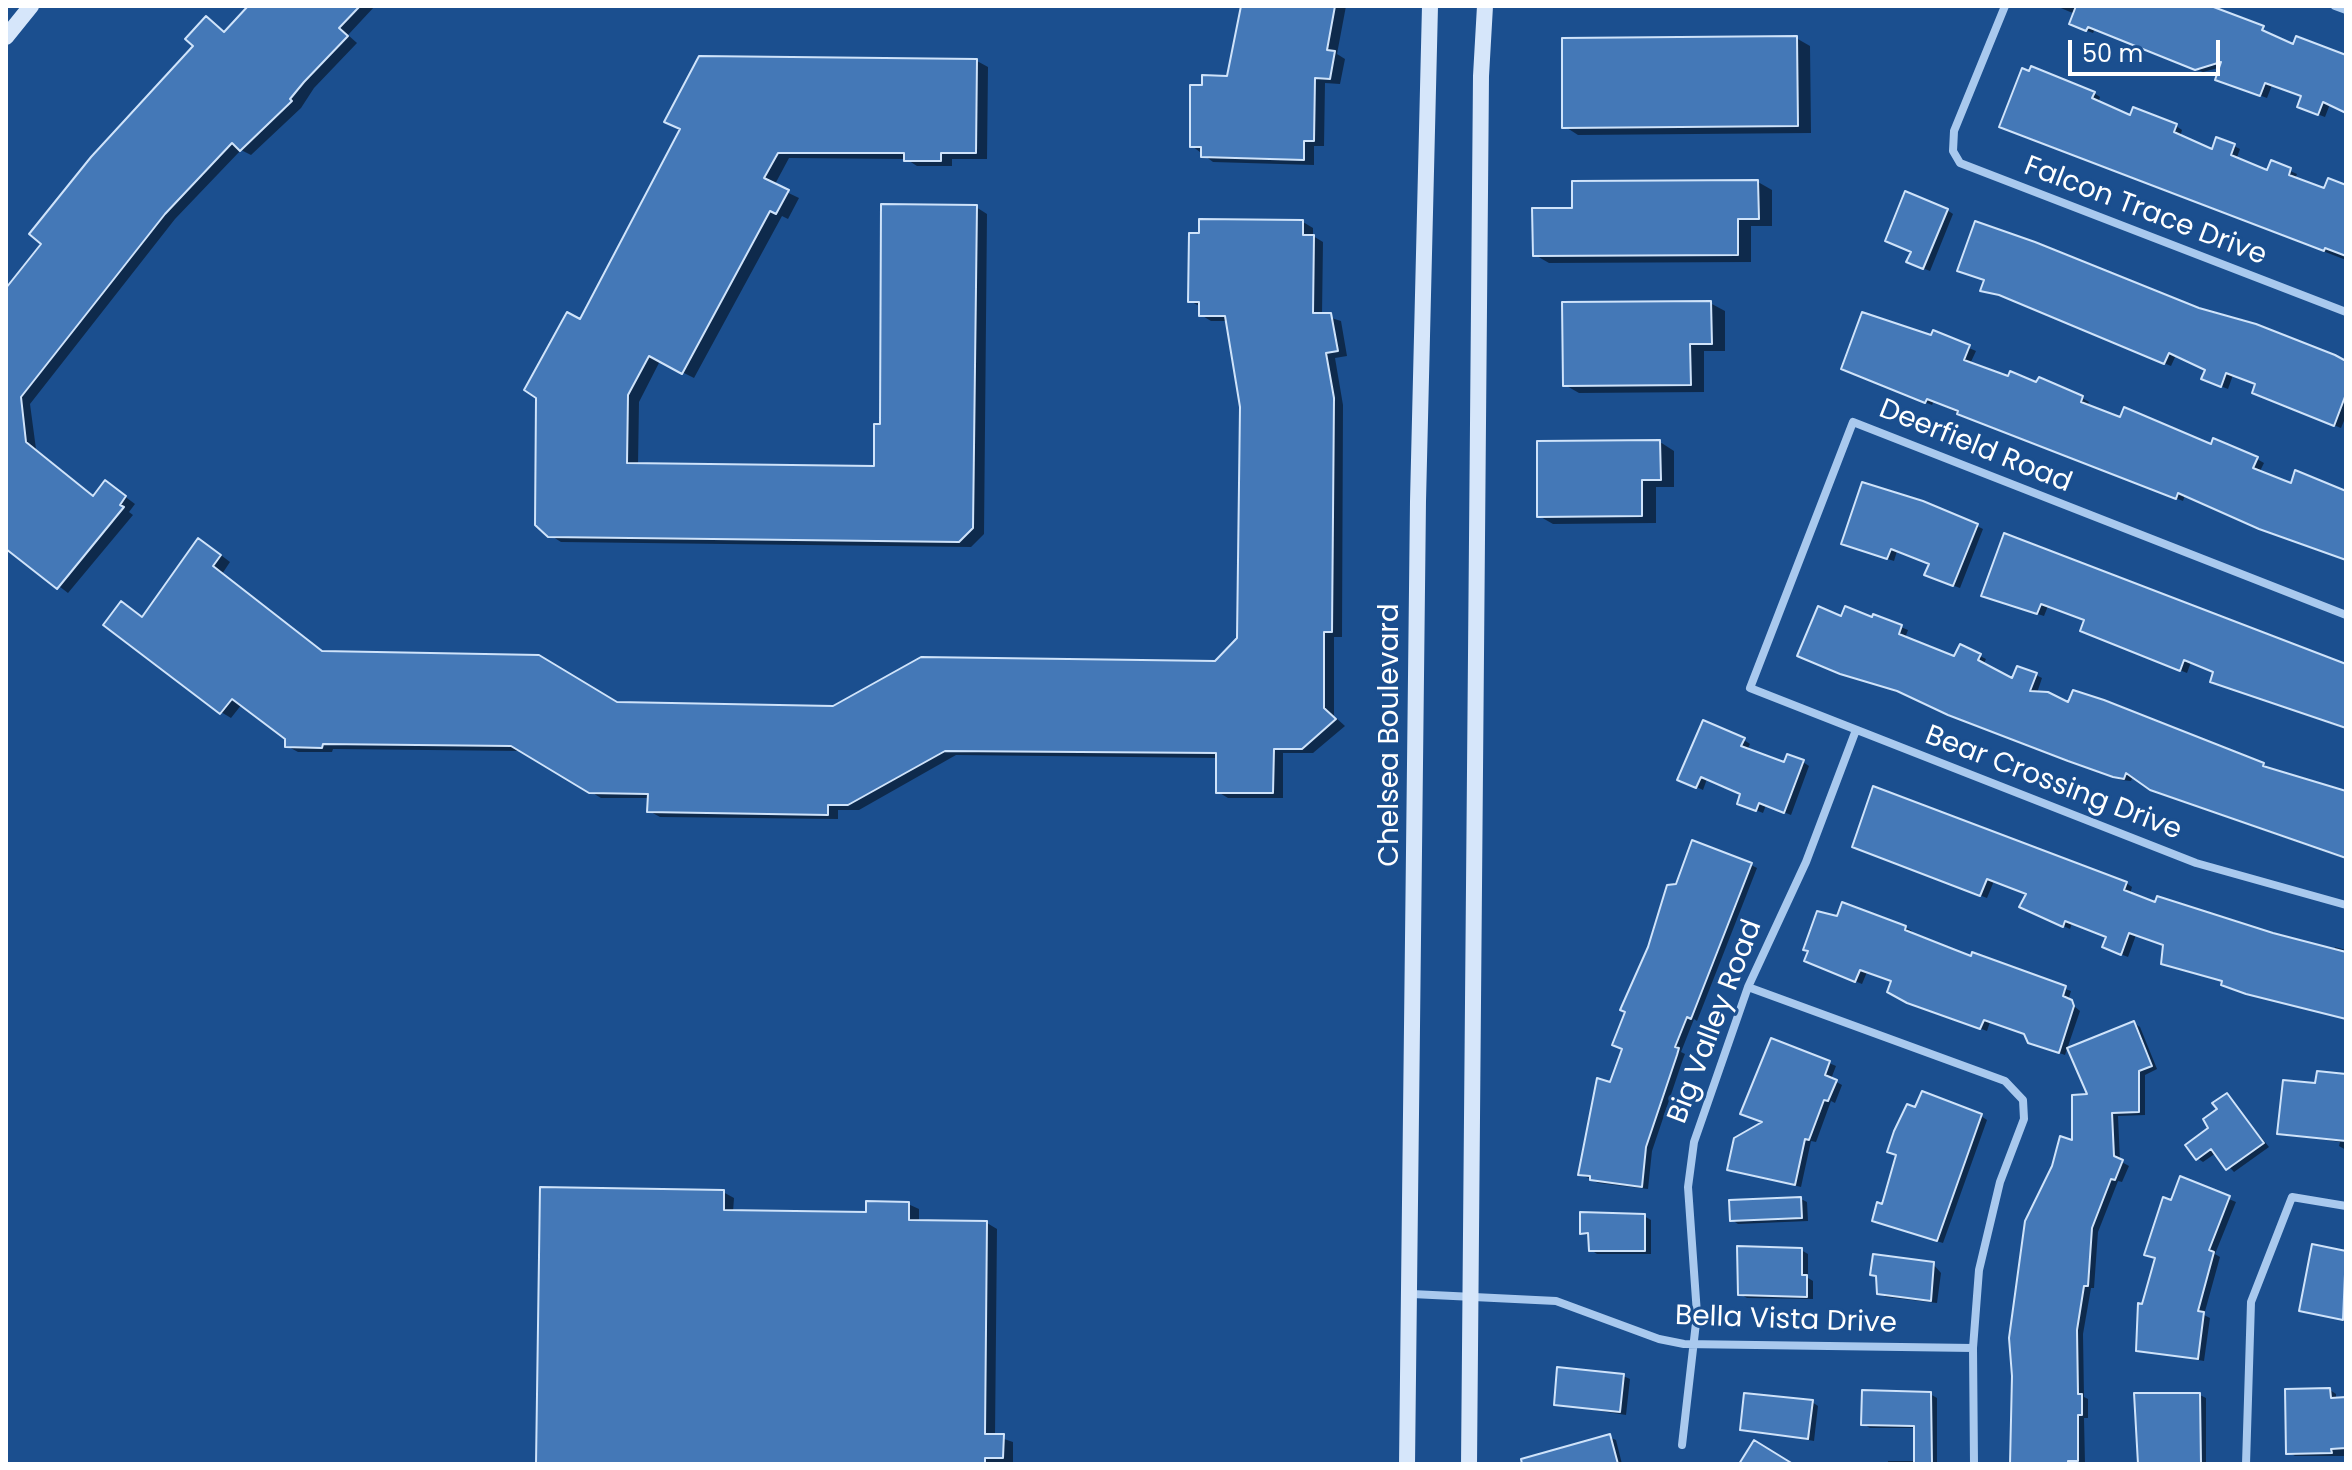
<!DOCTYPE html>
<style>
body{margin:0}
#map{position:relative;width:2352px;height:1470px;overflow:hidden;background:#1b4f8f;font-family:Poppins,sans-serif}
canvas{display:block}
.frame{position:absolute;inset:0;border:8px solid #fff;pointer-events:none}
.scale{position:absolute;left:2068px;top:40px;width:152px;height:36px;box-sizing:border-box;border:4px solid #fff;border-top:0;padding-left:10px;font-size:24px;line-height:28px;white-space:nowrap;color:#fff;-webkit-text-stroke:6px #1b4f8f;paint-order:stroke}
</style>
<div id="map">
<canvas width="2352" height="1470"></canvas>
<div class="frame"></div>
<div class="scale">50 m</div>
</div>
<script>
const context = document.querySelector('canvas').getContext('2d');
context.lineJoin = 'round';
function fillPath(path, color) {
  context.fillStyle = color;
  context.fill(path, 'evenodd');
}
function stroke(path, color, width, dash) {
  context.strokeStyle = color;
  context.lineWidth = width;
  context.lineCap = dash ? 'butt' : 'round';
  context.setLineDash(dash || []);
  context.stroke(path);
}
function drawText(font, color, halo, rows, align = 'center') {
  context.font = font + ' Poppins,sans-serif';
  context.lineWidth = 6;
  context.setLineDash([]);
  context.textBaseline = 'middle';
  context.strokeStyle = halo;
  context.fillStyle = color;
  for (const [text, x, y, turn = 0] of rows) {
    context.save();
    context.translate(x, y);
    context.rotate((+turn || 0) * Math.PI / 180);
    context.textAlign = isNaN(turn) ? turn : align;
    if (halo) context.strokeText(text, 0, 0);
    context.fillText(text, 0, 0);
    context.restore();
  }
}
const shadow = new Path2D(`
 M251 6H375L348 35 357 43 314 88 301 108 251 155 241 150 175 219 30 404 36 449 95 497 115 489 135 504 129 512 133 515 68 593 6 546V288L196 46 207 19 226 33Z
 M1243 6H1346L1337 54 1345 59 1340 84 1325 83 1324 146H1314V165L1213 162 1192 146 1204 87 1228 78Z
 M2056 6H2212L2294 46 2346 59V112L2330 104 2325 117 2306 110 2303 96 2272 85 2267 98 2224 82 2222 67 2203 72 2095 29 2093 33 2077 27 2075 14Z
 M1796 38 1810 46 1811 133 1578 135 1564 126Z
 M977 61 988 67 987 159H952V166H917L906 159 789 158 774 186 799 198 788 219 782 216 694 378 660 361 639 402 638 465 876 468 882 426 976 207 987 214 984 534 971 547 561 542 550 535 581 322 682 129Z
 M2094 93 2100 97 2098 103 2131 118 2176 126 2182 130 2180 137 2213 151 2234 146 2240 149 2236 160 2268 172 2272 163 2297 174 2295 179 2326 191 2346 187V260L2008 129Z
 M1758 182 1772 190V226H1751V262L1549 263 1535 255 1574 210Z
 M1947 210 1953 214 1930 271 1915 265Z
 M1303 222 1313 228V236L1323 242 1322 315 1341 321 1347 356 1335 358 1343 405 1342 637H1334V716L1345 726 1313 753H1283V798H1228L1218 792V758L956 755 859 810H838V819L660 817 649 811 650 798H601L523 751 333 749 332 752H298L287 746V738L242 704 231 718 221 712 143 618 209 546 230 562 222 574 324 653 617 704 834 708 1216 663 1239 639 1242 407 1228 321H1211L1201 315V307L1190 301Z
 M1966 274 2198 310 2346 362V416L2341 428 2261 396 2257 384 2233 375 2228 389 2210 382 2207 370 2176 355 2171 366 2007 298 1989 293 1982 290 1986 281Z
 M1710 303 1725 311V351H1704V392L1579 393 1565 385Z
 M1934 333 1976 351 1970 364 2009 379 2038 385 2040 380 2082 398 2089 402 2087 406 2121 420 2212 446 2215 441 2257 459 2264 463 2259 473 2292 485 2346 492V559L2301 544 2185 495 2183 501 1966 417 1934 401 1932 405 1849 372 1932 338Z
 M1660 442 1674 451V487H1656V523L1553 524 1539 516Z
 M1977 526 1983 529 1960 588 1933 578 1931 564 1897 551 1894 561 1850 547Z
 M2005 536 2346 665V729L2218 684 2216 672 2191 662 2187 673 2089 633 2086 620 2048 606 2044 616 1990 599Z
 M1874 616 1908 630 1905 638 1955 659 1980 656 1986 659 1983 665 2013 680 2036 675 2042 678 2037 693 2070 705 2103 702 2301 781 2302 777 2346 793V859L2158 793 2133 776 2131 781 2121 780 1906 693 1849 677 1806 659 1842 618 1873 619Z
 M1744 740 1750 744 1747 750 1785 765 1803 762 1809 766 1791 815 1766 805 1763 813 1746 806 1743 794 1707 779 1703 790 1686 782Z
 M1860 849 2126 883 2132 887 2130 894 2156 904 2334 951 2335 947 2346 950V1019L2254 996 2230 988 2224 982 2170 967 2163 963 2165 945 2136 935 2128 957 2110 950 2108 937 2072 923 2070 929 2027 910 2028 894 1994 881 1987 898Z
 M1751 865 1757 868 1697 1021 1694 1019 1681 1052 1685 1054 1683 1059 1652 1151 1648 1189 1598 1183 1580 1174 1611 1085Z
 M1905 927 1912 931 1910 935 1953 951 2071 991 2068 1001 2080 1011 2065 1055 2036 1045 2026 1035 1990 1022 1987 1031 1916 1005 1893 982 1867 972 1862 984 1813 964Z
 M2134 1023 2140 1027 2157 1069 2145 1075V1115L2118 1116 2120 1161 2129 1166 2122 1182 2118 1181 2098 1232 2094 1288H2091L2083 1334 2084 1397 2088 1399V1418H2084L2085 1464H2013L2011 1338 2090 1096Z
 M1829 1063 1836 1066 1831 1079 1842 1085 1835 1103 1831 1101 1816 1142 1811 1141 1801 1187 1730 1169 1765 1123 1749 1117Z
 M2346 1085V1150L2339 1146 2340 1142 2279 1133Z
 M2227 1095 2269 1147 2234 1172 2216 1153 2203 1162 2197 1158Z
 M1981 1116 1987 1120 1943 1243 1881 1224 1898 1155Z
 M2181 1179 2236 1202 2215 1254 2220 1257 2204 1315 2210 1318 2204 1361 2138 1350 2144 1306 2157 1259 2147 1254Z
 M723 1192 734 1198 733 1212 868 1214 908 1204 919 1209V1222L987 1223 997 1229 995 1436 1013 1442V1462L538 1464Z
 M1801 1199 1807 1202 1808 1221 1738 1224 1732 1220Z
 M1644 1216 1651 1220V1254H1597L1591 1250 1590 1237 1582 1232Z
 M2314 1246 2346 1253V1321L2301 1310Z
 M1801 1250 1808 1254V1278L1813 1281V1299L1747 1298 1740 1294Z
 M1933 1264 1941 1273 1937 1303 1886 1297 1879 1293 1878 1278 1872 1274Z
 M1623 1376 1630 1379 1626 1415 1556 1404Z
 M2330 1390 2336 1394V1400L2346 1399V1456H2295L2288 1452Z
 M1930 1394 1937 1398V1464H1888V1461H1916V1428H1870L1863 1424Z
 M2200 1395 2206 1398V1464H2139Z
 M1812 1402 1818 1406 1814 1441 1743 1429Z
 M1609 1437 1616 1440 1622 1464H1551Z`);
const building = new Path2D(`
 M248 6H360L339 28 348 36 304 82 290 99 292 101 240 151 232 143 165 214 21 397 26 442 93 496 105 480 126 496 120 505 124 507 57 589 6 549V288L41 244 29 234 91 157 193 46 185 39 206 16 224 32Z
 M1241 6H1335L1327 50 1335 51 1330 79 1315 78 1314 141H1304V160L1201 157V147H1190V85H1202V75L1227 76Z
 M2076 6H2211L2264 26 2262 30 2293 44 2296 36 2346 55V113L2323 102 2318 115 2297 107 2301 96 2265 83 2260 96 2215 80 2221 62 2195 70 2088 27 2086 31 2069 24Z
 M1797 36 1798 126 1562 128V38Z
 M699 56 977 59 976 153H941V161H904V153H778L764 178 789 190 776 214 770 211 682 374 649 356 628 395 627 463 874 466V424H880L881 204 977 205 973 528 959 542 548 537 535 525 536 398 524 390 567 312 580 319 680 129 664 122Z
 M2031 66 2095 92 2092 98 2130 115 2133 107 2177 124 2174 132 2212 149 2216 137 2235 144 2231 155 2267 170 2271 160 2291 168 2289 175 2324 188 2328 178 2346 185V256L2325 248 2324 251 1999 127 2022 68 2029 71Z
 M1758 180 1759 219H1738V255L1533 256 1532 208H1572V181Z
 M1905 191 1948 209 1923 269 1906 262 1911 252 1885 241Z
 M1199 219 1303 220V235H1314L1313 313H1331L1338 351 1326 353 1334 398 1332 632H1324V708L1336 719 1302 749H1274L1273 793H1216V753L945 751 848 805H828V815L647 812 648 794 589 793 511 746 323 744 322 748 285 747V739L232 699 220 714 103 625 121 601 142 617 198 538 221 555 213 566 322 651 539 655 617 702 833 706 921 657 1215 661 1237 638 1240 407 1225 316H1199V302H1188L1189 233H1199Z
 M1975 221 2035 242 2199 308 2256 324 2335 355 2346 361V394L2334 426 2252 393 2255 384 2226 373 2221 387 2201 379 2205 370 2169 353 2164 364 1999 295 1980 291 1984 280 1957 271Z
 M1711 301 1712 344H1690L1691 385 1563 386 1562 302Z
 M1862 312 1931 335 1933 330 1970 345 1964 360 2008 376 2010 371 2036 382 2039 377 2083 396 2081 402 2120 417 2124 407 2211 444 2213 438 2258 457 2253 468 2291 483 2295 470 2346 491V560L2259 529 2178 493 2176 499 1957 414 1958 411 1927 399 1925 403 1841 369Z
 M1660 440 1661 480H1642V516L1537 517V441Z
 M1862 482 1923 501 1978 524 1953 586 1924 575 1929 564 1891 549 1887 559 1841 544Z
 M2004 533 2346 664V728L2210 682 2213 672 2184 660 2180 671 2080 631 2084 620 2041 604 2037 614 1981 596Z
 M1818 606 1841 616 1845 606 1872 617 1873 614 1902 625 1899 634 1954 656 1960 644 1981 654 1978 660 2012 678 2017 666 2037 673 2030 691 2048 692 2068 702 2073 690 2104 700 2264 763 2263 766 2346 791V858L2150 790 2126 773 2124 779 2113 777 2068 761 1948 715 1897 691 1840 674 1797 656Z
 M1703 720 1745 738 1741 746 1784 762 1787 754 1804 760 1784 813 1759 803 1756 811 1737 804 1740 794 1701 777 1696 788 1677 780Z
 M1873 786 2127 882 2124 890 2155 902 2157 896 2273 933 2346 952V1019L2246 994 2221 985 2222 981 2161 964 2163 945 2129 933 2121 955 2102 947 2106 937 2065 921 2063 927 2019 907 2026 894 1987 879 1980 896 1852 847Z
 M1692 840 1752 863 1691 1019 1687 1017 1675 1047 1679 1048 1677 1055 1646 1147 1642 1187 1590 1180V1176L1578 1175 1597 1078 1610 1082 1622 1049 1612 1045 1625 1012 1620 1010 1648 947 1667 885 1676 884Z
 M1842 902 1906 926 1905 930 1953 949 1971 956 1972 952 2066 986 2063 996 2072 1000 2074 1006 2059 1053 2028 1043 2024 1034 1984 1020 1980 1029 1907 1003 1887 992 1891 981 1860 970 1855 982 1804 961 1808 951 1803 950 1817 911 1837 916Z
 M2134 1021 2152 1066 2139 1071V1112L2112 1113 2114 1156 2123 1160 2115 1180 2111 1179 2092 1228 2088 1286H2084L2077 1330 2078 1394H2082V1415H2078V1461H2068V1464H2010L2012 1376 2009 1338 2025 1221 2052 1166 2060 1136 2072 1140V1095L2087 1094 2067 1048Z
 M1771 1038 1830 1061 1825 1075 1837 1080 1828 1101 1824 1100 1809 1140 1805 1139 1795 1185 1727 1170 1734 1138 1762 1122 1740 1114Z
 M2317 1071 2346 1074V1141L2277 1134 2283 1080 2315 1083Z
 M1922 1091 1982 1114 1937 1241 1872 1221 1877 1202 1882 1204 1896 1155 1887 1152 1894 1131 1907 1104 1915 1107Z
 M2227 1093 2264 1143 2226 1170 2211 1149 2196 1160 2185 1145 2208 1128 2203 1119 2217 1109 2212 1103Z
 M2180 1176 2230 1196 2209 1250 2214 1252 2198 1311 2204 1312 2198 1359 2136 1351 2138 1303 2142 1304 2155 1258 2144 1255 2163 1197 2171 1200Z
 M540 1187 724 1190V1210L866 1212V1201L909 1202V1220L987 1221 985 1434H1004L1003 1458H985V1464H536Z
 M1801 1197 1802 1218 1730 1221 1729 1200Z
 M1580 1212 1645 1214V1251H1589L1588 1233 1580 1234Z
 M2312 1244 2346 1251 2343 1320 2299 1311Z
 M1737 1246 1802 1248V1275H1807V1297L1738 1295Z
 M1873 1254 1934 1262 1931 1301 1877 1294 1876 1276 1870 1275Z
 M1557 1367 1624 1374 1620 1412 1554 1405Z
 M2330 1388 2331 1398 2346 1397V1448L2331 1449 2332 1453 2286 1454 2285 1389Z
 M1862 1390 1931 1392 1932 1464H1914V1426L1861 1425Z
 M1744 1393 1813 1400 1808 1439 1740 1430Z
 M2134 1393H2200L2201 1464H2138Z
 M1610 1434 1618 1464H1522L1521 1459Z
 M1754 1440 1793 1464H1739Z`);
const minor = new Path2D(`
 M2005 6 1954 131 1953 151 1960 163 2346 312
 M2335 6 2346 10
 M2346 615 1853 422 1750 688 2196 863 2346 905
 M1748 987 2005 1081 2023 1100 2024 1119 2000 1182 1979 1270 1973 1348 1974 1464
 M1412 1294 1556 1301 1659 1339 1684 1344 1973 1348
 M1682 1445 1697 1314 1688 1187 1694 1142 1748 987 1806 862 1856 730
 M2246 1464 2251 1302 2292 1197 2346 1206`);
const secondary = new Path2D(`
 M6 37 31 6
 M1407 1464 1418 501 1430 6
 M1469 1464 1481 76 1485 6`);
const streetNames = [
 ["Falcon Trace Drive",2145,212,21],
 ["Deerfield Road",1975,447,22],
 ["Chelsea Boulevard",1391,735,-90],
 ["Bear Crossing Drive",2053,784,21],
 ["Big Valley Road",1716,1022,-69],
 ["Bella Vista Drive",1786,1321,2]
];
fillPath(shadow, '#0007');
fillPath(building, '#4478b7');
stroke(building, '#cfe3fa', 2);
stroke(minor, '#a9c9ee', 8);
stroke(secondary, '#d6e6fa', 16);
drawText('28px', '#fff', '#1b4f8f', streetNames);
</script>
